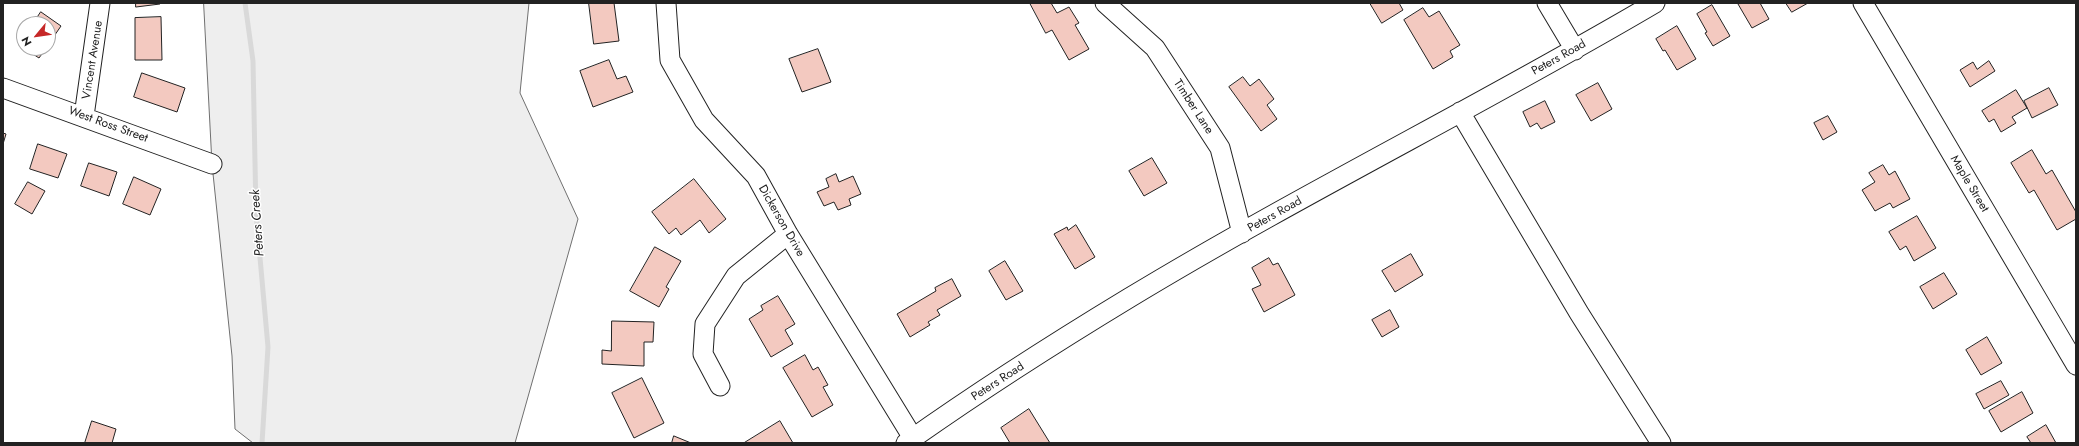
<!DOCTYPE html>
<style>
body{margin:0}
#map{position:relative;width:2079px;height:446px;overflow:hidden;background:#fff;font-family:Jost,sans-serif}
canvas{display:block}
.frame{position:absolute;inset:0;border:4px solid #222;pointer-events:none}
.north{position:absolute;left:16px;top:16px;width:40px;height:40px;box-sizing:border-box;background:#fff;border:1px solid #a7a7a7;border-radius:50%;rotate:241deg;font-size:11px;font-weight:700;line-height:16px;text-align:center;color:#222}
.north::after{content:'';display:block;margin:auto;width:14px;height:18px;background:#c62828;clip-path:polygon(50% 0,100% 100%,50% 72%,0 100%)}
</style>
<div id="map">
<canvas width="2079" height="446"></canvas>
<div class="frame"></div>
<div class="north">N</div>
</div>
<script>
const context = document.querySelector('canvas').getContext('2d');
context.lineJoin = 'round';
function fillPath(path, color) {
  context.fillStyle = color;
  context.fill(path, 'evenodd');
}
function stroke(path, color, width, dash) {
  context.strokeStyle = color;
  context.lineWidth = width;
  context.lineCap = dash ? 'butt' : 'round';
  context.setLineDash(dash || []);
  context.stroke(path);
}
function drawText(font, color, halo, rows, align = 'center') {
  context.font = font + ' Jost,sans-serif';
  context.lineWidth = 3;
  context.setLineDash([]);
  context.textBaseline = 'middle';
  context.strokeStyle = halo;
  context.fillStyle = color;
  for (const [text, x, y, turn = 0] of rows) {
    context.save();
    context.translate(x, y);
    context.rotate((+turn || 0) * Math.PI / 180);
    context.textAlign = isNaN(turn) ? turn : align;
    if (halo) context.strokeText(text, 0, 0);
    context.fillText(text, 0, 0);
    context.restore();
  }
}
const green = new Path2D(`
 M204 3H529L520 93 578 219 515 443H253L235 429 232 356 212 164Z`);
const stream = new Path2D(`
 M245 3 253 61 256 213 268 347 262 443`);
const building = new Path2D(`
 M136 3H160V4L136 7Z
 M589 3H614L619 41 594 44Z
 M1030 3H1051L1057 13 1069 7 1079 23 1075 25 1089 49 1069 60 1052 30 1046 33Z
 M1370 3H1399L1403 10 1382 23Z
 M1760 3 1769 19 1752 28 1738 4Z
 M1786 3H1808L1792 12Z
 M1712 5 1730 36 1713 46 1705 33 1707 32 1697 14Z
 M1423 8 1429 17 1439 11 1460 45 1450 51 1453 57 1433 69 1404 20Z
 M41 12 61 26 48 45V24H33Z
 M161 17 162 60H135V18Z
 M1677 26 1696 59 1677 70 1665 50 1663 51 1656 39Z
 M24 37V48H46L39 58 19 45Z
 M818 49 831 82 802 92 789 59Z
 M609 60 617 79 626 76 633 92 593 107 580 71Z
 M1989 61 1995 71 1970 87 1960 70 1973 62 1977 69Z
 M142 73 185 88 177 112 134 97Z
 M1243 77 1250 86 1259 79 1274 99 1267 105 1277 119 1261 131 1229 87Z
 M1598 83 1612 109 1591 121 1576 95Z
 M2049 88 2058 105 2032 118 2024 101Z
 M2016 90 2027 108 2012 117 2016 123 2001 132 1994 119 1989 122 1982 111Z
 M1545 101 1555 122 1541 129 1537 123 1530 127 1523 112Z
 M1828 116 1837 132 1823 140 1814 123Z
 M3 133 6 134 3 144Z
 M38 144 67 154 58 178 30 169Z
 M2032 150 2046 174 2052 170 2076 212V219L2057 230 2034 190 2029 193 2011 163Z
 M1152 158 1167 183 1144 196 1129 171Z
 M89 163 117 172 109 196 81 186Z
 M1883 165 1889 175 1895 171 1910 199 1893 208 1890 203 1875 211 1862 190 1875 182 1869 173Z
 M836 174 839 182 853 176 861 194 849 199 851 205 838 210 834 202 824 206 817 192 829 187 826 179Z
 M134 177 161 189 150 215 123 204Z
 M694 179 726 219 709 233 700 220 681 235 676 228 669 234 652 212Z
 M28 182 45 191 32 214 15 204Z
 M1917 216 1936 248 1914 261 1906 246 1900 250 1889 232Z
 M1076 225 1095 257 1075 269 1054 234 1067 227 1068 230Z
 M655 247 681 261 666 287 669 289 659 307 630 291Z
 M1411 254 1423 275 1395 292 1382 271Z
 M1269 258 1273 265 1278 263 1295 295 1264 312 1252 289 1261 285 1252 268Z
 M1005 261 1023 291 1006 300 989 271Z
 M1944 273 1957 294 1933 309 1920 287Z
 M952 279 961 296 937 310 940 315 928 322 930 325 910 337 897 314 936 291 935 288Z
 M778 296 795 324 785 330 793 344 771 357 749 319 763 310 761 306Z
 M1390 310 1399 327 1382 337 1372 320Z
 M612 321 654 322 653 342H644V366L602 364V350L611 351Z
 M1987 337 2002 363 1981 375 1966 350Z
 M805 355 813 370 818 367 828 385 823 387 833 405 812 417 783 368Z
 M642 378 664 423 634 438 612 393Z
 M2001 381 2009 395 1984 409 1976 394Z
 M2022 392 2033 413 2001 432 1989 411Z
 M1029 409 1050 443H1010L1001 428Z
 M92 421 116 429 112 443H85Z
 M780 421 793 443H744Z
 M2046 425 2056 443H2031L2027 437Z
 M674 436 691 443H672Z`);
const minor = new Path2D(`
 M666 3 670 60 704 120 756 176 788 234 913 438
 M1105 3 1155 48 1220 148 1242 233
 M1547 3 1575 50
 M1863 3 2076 365
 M3 88 212 164
 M1460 112 1579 313 1661 443
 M84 116 100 3
 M720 386 703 354 705 324 736 276 788 234
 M906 443C978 392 1053 344 1129 298 1301 194 1482 105 1655 3`);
const streetNames = [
 ["Peters Road",1559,58,-29],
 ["Vincent Avenue",93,60,-81],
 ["Timber Lane",1193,107,57],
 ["West Ross Street",108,125,20],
 ["Maple Street",1969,184,59],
 ["Peters Road",1275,215,-29],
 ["Dickerson Drive",781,221,60],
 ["Peters Road",998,382,-33]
];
const waterNames = [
 ["Peters Creek",258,223,-94]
];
fillPath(green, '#eee');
stroke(green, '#6f6f6f', 1);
stroke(stream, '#d9d9d9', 5);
fillPath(building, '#f3c9c0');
stroke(building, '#222', 1);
stroke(minor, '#222', 21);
stroke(minor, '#fff', 19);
drawText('12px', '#222', '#fff', streetNames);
drawText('italic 13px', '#222', '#fff', waterNames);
</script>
